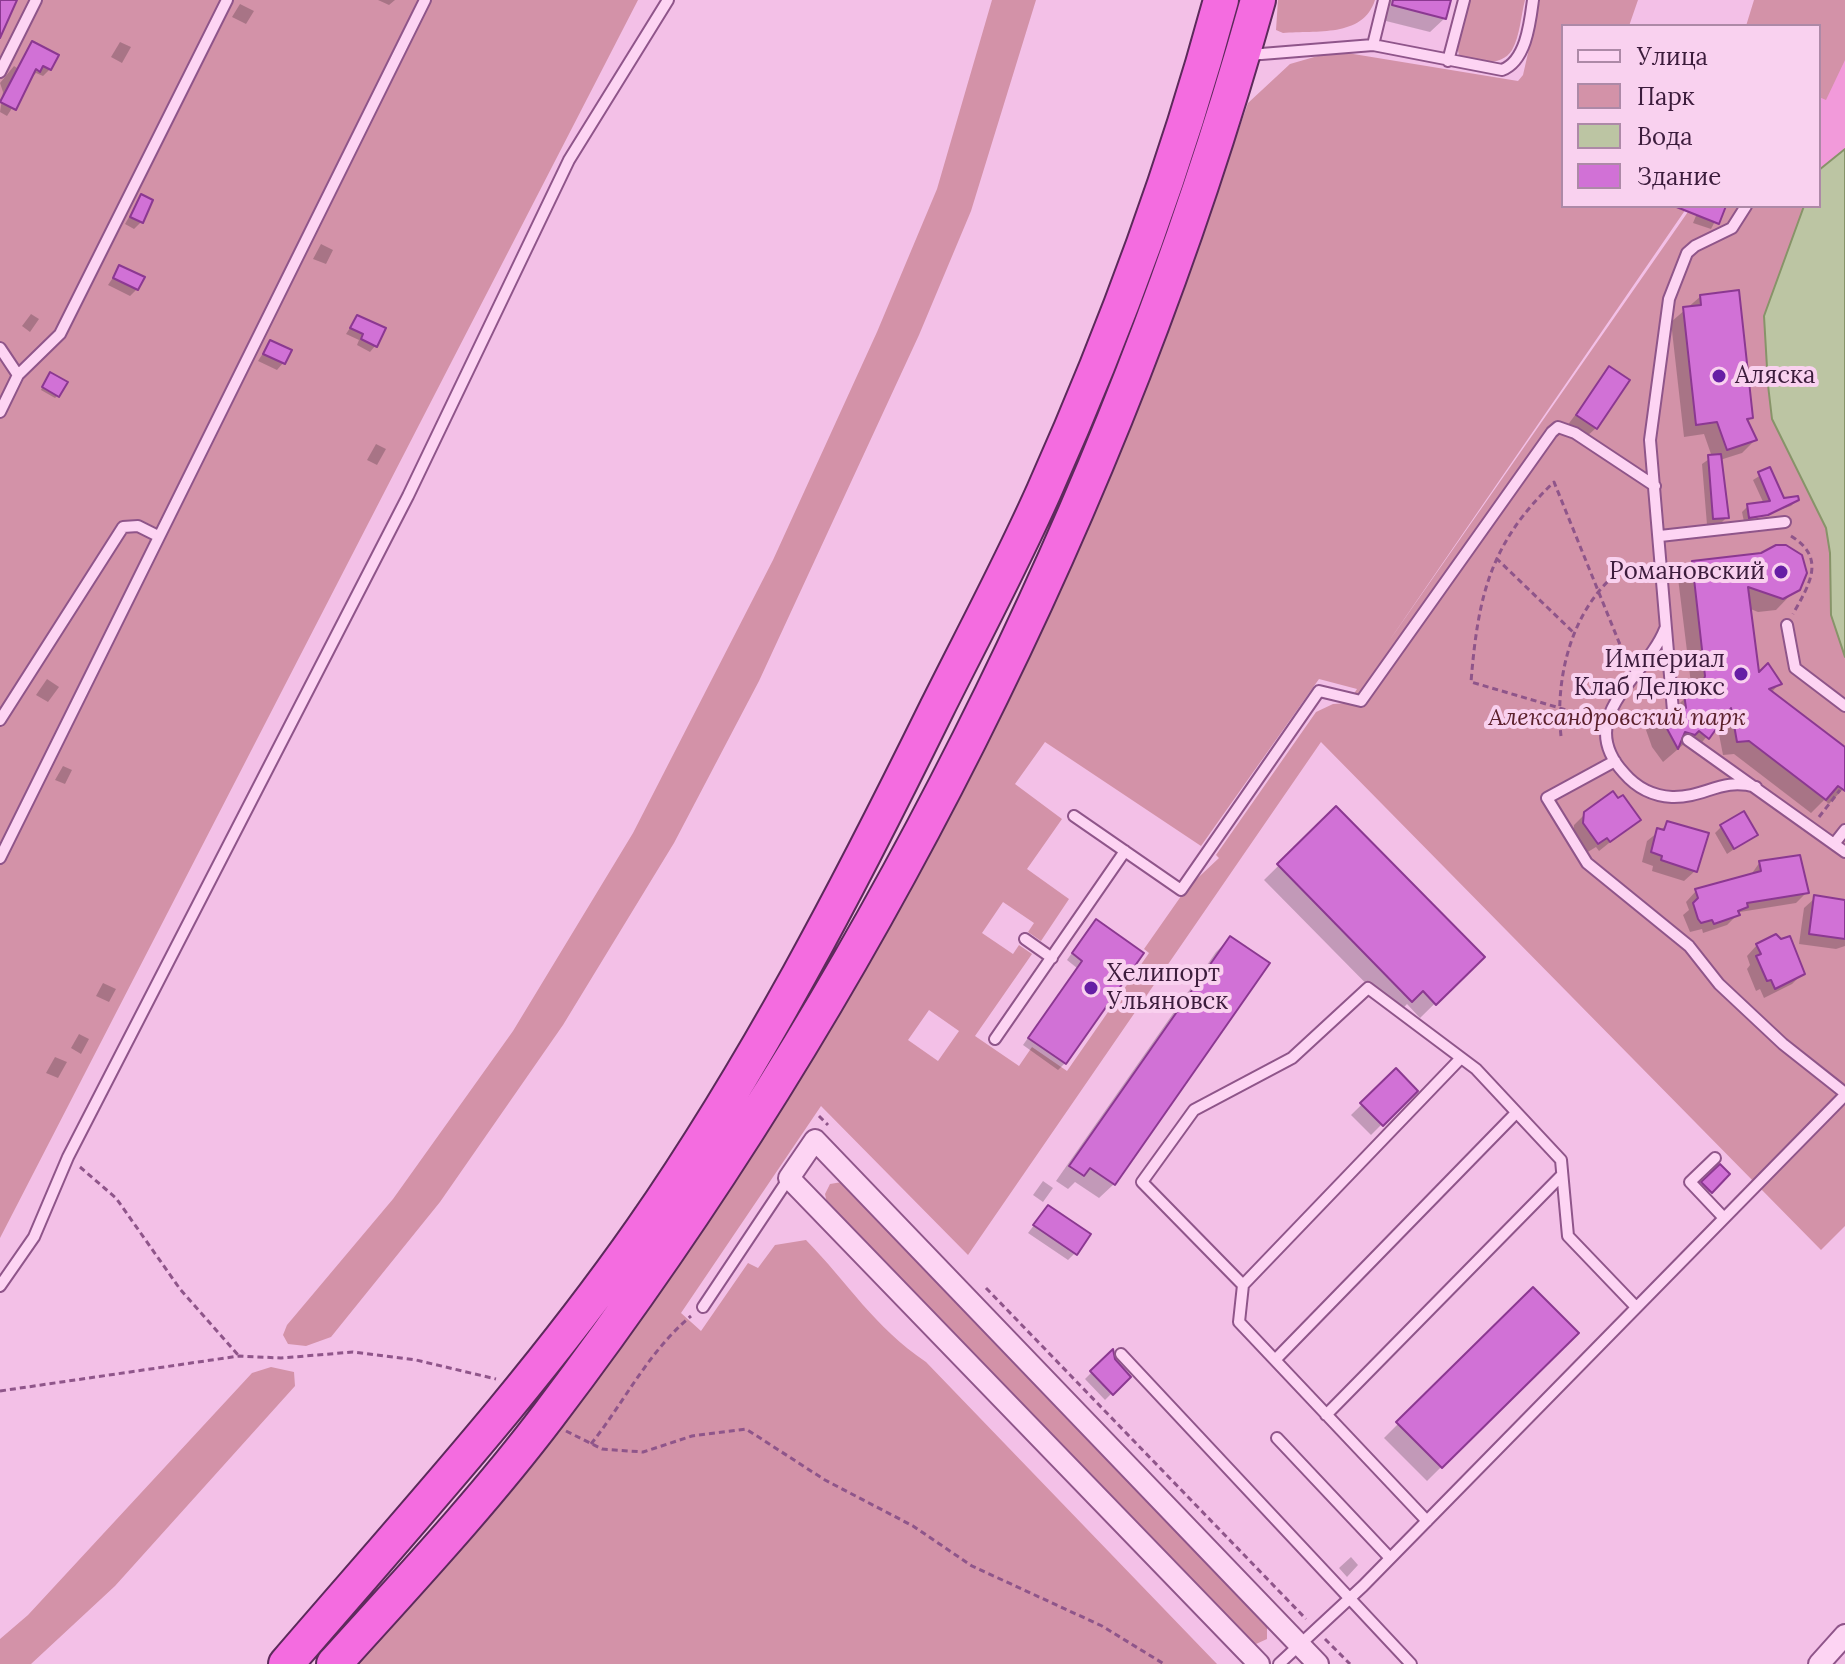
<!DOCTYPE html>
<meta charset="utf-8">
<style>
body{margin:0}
#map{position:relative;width:1845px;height:1664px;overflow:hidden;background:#f3c0e7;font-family:Lora,serif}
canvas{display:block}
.legend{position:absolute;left:1561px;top:24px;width:260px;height:184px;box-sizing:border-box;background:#f9d1ef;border:2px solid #ad89a7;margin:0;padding:10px 14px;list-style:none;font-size:24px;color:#3c1c3c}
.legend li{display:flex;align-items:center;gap:16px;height:40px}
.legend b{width:40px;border:2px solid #ad89a7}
</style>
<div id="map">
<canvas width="1845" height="1664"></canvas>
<ul class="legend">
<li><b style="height:10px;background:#fdd4f3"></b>Улица</li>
<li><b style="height:22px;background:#d392a8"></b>Парк</li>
<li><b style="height:22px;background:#bcc5a3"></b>Вода</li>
<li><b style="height:22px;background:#d171d6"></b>Здание</li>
</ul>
</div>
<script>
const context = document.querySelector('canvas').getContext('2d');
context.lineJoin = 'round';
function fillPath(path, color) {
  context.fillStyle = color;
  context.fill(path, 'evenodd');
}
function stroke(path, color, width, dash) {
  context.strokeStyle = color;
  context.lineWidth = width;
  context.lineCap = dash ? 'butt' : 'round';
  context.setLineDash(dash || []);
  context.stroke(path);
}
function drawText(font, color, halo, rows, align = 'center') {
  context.font = font + ' Lora,serif';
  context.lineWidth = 8;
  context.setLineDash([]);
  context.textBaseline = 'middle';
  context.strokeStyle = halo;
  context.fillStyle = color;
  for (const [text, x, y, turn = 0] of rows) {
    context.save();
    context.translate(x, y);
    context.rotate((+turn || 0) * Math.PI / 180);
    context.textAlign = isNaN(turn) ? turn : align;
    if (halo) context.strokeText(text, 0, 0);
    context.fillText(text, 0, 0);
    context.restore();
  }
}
const green = new Path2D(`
 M0 0H638L0 1238Z
 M992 0H1036L971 211 919 335 759 681 674 843 563 1025 440 1202 331 1337 306 1346 288 1344 283 1335 287 1325 393 1199 513 1031 633 833 773 560 877 332 937 189Z
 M1278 0H1375C1363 38 1316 30 1283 33L1276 30Z
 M1469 0H1525C1521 15 1520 36 1512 50 1502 67 1473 64 1459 55L1457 47Z
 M1540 0H1638L1629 26H1563V206H1688L1387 644 1692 206H1819V26H1746L1754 0H1845V1226L1821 1250 1321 742 968 1255 821 1106 681 1313 701 1331 748 1263 758 1268 775 1245 806 1240C849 1284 874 1327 926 1362L1217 1664H354L556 1431 676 1271 785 1100 904 901 1043 620 1178 302 1248 103 1290 64 1335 51 1518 81 1523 75ZM1319 679 1357 689 1348 703 1333 704 1316 712 1216 855 1219 858 1186 889 1144 949 1149 953 1067 1071 1032 1047 1019 1066 975 1036 1032 954 1019 945 1013 954 982 933 1003 902 1034 923 1028 932 1041 941 1069 899 1027 869 1062 819 1015 784 1045 742 1201 846ZM929 1010 959 1031 938 1061 908 1040Z
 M842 1182 1267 1624V1639L1256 1644 1246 1639 827 1203 825 1194 830 1184Z
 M271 1367 294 1372 295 1386 115 1586 31 1664H0V1639L28 1615 252 1373Z`);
const sand = new Path2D(`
 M1845 60V149L1819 170V97L1826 100Z`);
const water = new Path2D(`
 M1845 149V657L1831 615 1830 553 1826 528 1772 419 1768 385 1764 316 1804 206H1819V170Z`);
const shadow = new Path2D(`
 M378 0H395L389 5Z
 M1383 0H1449L1445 18 1430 32 1378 19Z
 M240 4 254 11 246 24 232 17Z
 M120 42 131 47 122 63 111 57Z
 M33 44 50 69 43 76 36 73 32 77 7 116 0 112 3 92 0 83 14 66 17 68Z
 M141 196V222L134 229 125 224Z
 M1700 206H1723L1711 229 1693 223Z
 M321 244 333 250 326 264 313 259Z
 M120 267 137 289 130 296 108 285Z
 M1701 296 1751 418 1747 422 1755 440 1742 453 1720 460 1727 517 1720 524 1707 525 1702 464 1712 457 1704 434 1684 437 1671 322Z
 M31 314 39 319 30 332 22 326Z
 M357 317 375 346 370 352 357 345 359 340 346 334Z
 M270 342 283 363 277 370 258 361Z
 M1609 369 1596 428 1585 438 1567 426Z
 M47 377 58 395 55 398 41 390Z
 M376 444 386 449 377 465 367 460Z
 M1769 470 1783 501 1797 500 1791 506 1744 522 1742 512 1748 506 1764 504 1753 480Z
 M1693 563 1803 582 1776 610 1758 612 1748 608 1758 676 1779 684 1771 693 1845 750V787L1829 804 1824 800 1811 813 1734 754 1723 755 1717 724 1694 752 1684 744 1663 762 1652 747 1646 730 1659 716 1672 718 1671 711 1692 692 1678 578Z
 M47 679 59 687 48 702 36 695Z
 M63 766 72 770 65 784 55 780Z
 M1336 809 1482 957 1420 1018 1407 1004 1397 1015 1264 880Z
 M1585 814 1638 820 1599 851 1596 847 1586 853 1573 834 1574 825Z
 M1668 824 1695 871 1684 881 1652 871 1653 866 1642 862 1647 841Z
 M1721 827 1755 835 1727 854 1715 833Z
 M1760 862 1807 892 1796 903 1740 912 1727 925 1703 933 1702 929 1690 932 1683 915 1689 910 1686 902 1696 891 1750 876Z
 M1815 898 1845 902V946L1836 949 1799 944 1804 908Z
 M1089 928 1065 1063 1058 1070 1023 1045 1077 968 1067 960Z
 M1230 938 1114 1184 1099 1198 1075 1182 1068 1189 1056 1181 1216 952Z
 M1757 945 1803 973 1792 984 1764 998 1760 989 1756 991 1747 969 1750 965 1747 956Z
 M103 983 116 989 109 1002 96 996Z
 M79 1034 89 1039 81 1054 71 1048Z
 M55 1057 67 1062 58 1078 46 1073Z
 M1396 1071 1415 1091 1371 1135 1351 1115Z
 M1720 1167 1727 1174 1704 1198 1696 1190Z
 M1043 1181 1053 1188 1043 1202 1033 1195Z
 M1048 1207 1075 1253 1068 1260 1028 1233Z
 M1533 1289 1576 1333 1427 1481 1384 1438Z
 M1111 1353 1113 1360 1128 1377 1105 1400 1085 1379Z
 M1351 1557 1358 1565 1347 1577 1339 1568Z`);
const building = new Path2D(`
 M0 0H17L0 38Z
 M1393 0H1451L1446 19 1392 5Z
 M32 41 59 55 51 70 43 66 40 72 36 69 16 110 0 102Z
 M141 194 153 200 143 223 130 217Z
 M1674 206H1726L1719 224Z
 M119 265 145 277 138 290 113 278Z
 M1739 290 1753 418 1747 419 1757 440 1727 450 1717 422 1696 425 1683 307 1701 305 1700 295Z
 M357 315 386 328 377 347 361 339 363 334 350 328Z
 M270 340 292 350 285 364 263 354Z
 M1609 366 1630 380 1597 429 1576 415Z
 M50 372 68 382 59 397 42 387Z
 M1721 454 1729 518 1713 519 1708 455Z
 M1770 467 1784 498 1798 496 1799 500 1768 515 1749 518 1747 504 1770 501 1758 472Z
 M1776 545H1786L1802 555 1807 573 1800 590 1783 599 1748 587 1759 672 1768 663 1782 684 1769 689 1845 747V791L1838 786 1826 800 1749 741 1737 742 1731 708 1709 739 1699 731 1695 735 1685 732 1678 749 1659 714 1678 717 1681 709 1686 708 1684 694H1699L1705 676 1692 561 1761 553Z
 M1613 791 1618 798 1623 795 1641 820 1610 842 1607 838 1598 844 1583 823 1584 812Z
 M1336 806 1485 957 1436 1005 1423 991 1412 1002 1277 864Z
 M1744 811 1758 835 1734 849 1720 825Z
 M1667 821 1709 833 1697 872 1661 860 1662 856 1651 852 1657 828 1664 830Z
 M1800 855 1809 893 1747 903 1748 907 1738 911 1740 915 1714 924 1712 920 1701 923 1698 919 1693 903 1698 898 1695 889 1761 871 1759 861Z
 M1814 895 1845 900V939L1809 934Z
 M1096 919 1144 953 1066 1064 1028 1038 1082 961 1072 953Z
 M1776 934 1781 939 1790 936 1805 974 1775 989 1771 980 1767 981 1756 956 1761 954 1756 944Z
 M1230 936 1270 963 1115 1185 1090 1168 1084 1176 1069 1166Z
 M1396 1068 1418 1091 1383 1126 1360 1103Z
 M1720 1164 1730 1174 1712 1193 1701 1182Z
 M1048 1205 1091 1234 1077 1255 1033 1225Z
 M1533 1287 1579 1333 1442 1468 1396 1422Z
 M1113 1349 1115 1359 1131 1377 1113 1395 1090 1371Z`);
const path = new Path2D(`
 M1791 536C1827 558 1809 585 1793 614
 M1496 558 1574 633
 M1594 718 1471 682C1478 596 1490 543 1554 482L1625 657
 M1561 736C1554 672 1575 596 1633 562
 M1819 817 1840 790
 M819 1116 828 1125
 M80 1167 116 1198 180 1289 239 1356
 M986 1288 1306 1619
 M0 1391 239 1356 281 1358 353 1352 416 1360 496 1379
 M566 1431 602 1449 643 1452 692 1436 746 1429 825 1480 913 1526 972 1566 1102 1626 1164 1664
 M591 1444C625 1401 648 1352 691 1316
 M1325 1639 1350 1664`);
const service = new Path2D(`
 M1373 45 1502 70C1526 61 1530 23 1533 0
 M1249 55 1373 45 1384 0
 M1448 61 1464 0
 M0 72 36 0
 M0 348 18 375
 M0 412 18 375 60 334 227 0
 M1660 536 1785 522
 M1787 625 1795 668 1845 706
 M1665 629C1647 676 1572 717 1624 773 1636 787 1653 796 1672 797 1705 798 1721 777 1756 787
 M1673 711 1650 440 1669 299 1687 253 1695 246 1732 228 1746 206
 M0 720 123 527 138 526 158 536
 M1688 740 1845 852
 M1615 761 1547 798 1587 863 1689 946 1719 984 1783 1044 1845 1093
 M1074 816 1181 890 1319 691 1361 701 1552 432 1558 427 1575 433 1655 486
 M1834 844 1845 830
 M0 858 425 0
 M1025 939 1052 958
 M995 1039 1125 851
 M1715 1158 1690 1182 1724 1218
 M1243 1285 1461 1058
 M0 1286 34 1237 68 1157 408 496 569 160 668 0
 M703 1307 789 1178
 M1121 1354 1411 1664
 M1275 1360 1516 1113
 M1326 1415 1562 1175
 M1277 1438 1390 1558
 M1427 1521 1239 1322 1243 1285 1142 1182 1194 1110 1292 1058 1368 988 1476 1069 1561 1160 1568 1236 1636 1307
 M1279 1664 1363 1586 1845 1095`);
const minor = new Path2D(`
 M1259 1664 789 1178 815 1140 1318 1664
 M1819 1664 1845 1635`);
const trunk = new Path2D(`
 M286 1664C408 1522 535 1383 642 1230 756 1066 849 887 937 708 973 636 1011 565 1044 491 1114 334 1176 167 1221 0
 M334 1664C407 1583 482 1503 548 1416 864 1000 1117 504 1258 0`);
const markers = [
 [1719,376,8,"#661ea5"],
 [1781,572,8,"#661ea5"],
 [1741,674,8,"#661ea5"],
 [1091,988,8,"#661ea5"]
];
const poiNames = [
 ["Аляска",1735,376],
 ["Романовский",1765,572,"right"],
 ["Империал",1725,660,"right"],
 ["Клаб Делюкс",1725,688,"right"],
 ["Хелипорт",1107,974],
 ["Ульяновск",1107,1002]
];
const parkNames = [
 ["Александровский парк",1617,718]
];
fillPath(green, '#d392a8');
fillPath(sand, '#f29ada');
fillPath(water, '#bcc5a3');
stroke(water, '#879469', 2);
fillPath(shadow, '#0003');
fillPath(building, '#d171d6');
stroke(building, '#8b3891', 2);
stroke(service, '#8f558a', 14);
stroke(minor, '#8f558a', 24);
stroke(trunk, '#5c2a5b', 38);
stroke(path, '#8f558a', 3, [6, 4]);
stroke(service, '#fdd4f3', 10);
stroke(minor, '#fdd4f3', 20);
stroke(trunk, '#f46ce0', 34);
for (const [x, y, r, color] of markers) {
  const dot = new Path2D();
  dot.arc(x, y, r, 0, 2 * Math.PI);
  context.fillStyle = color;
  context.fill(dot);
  stroke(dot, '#f9d1ef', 3);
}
drawText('24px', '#3c1c3c', '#f9d1ef', poiNames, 'left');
drawText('italic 24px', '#5b202c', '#f9d1ef', parkNames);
</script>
